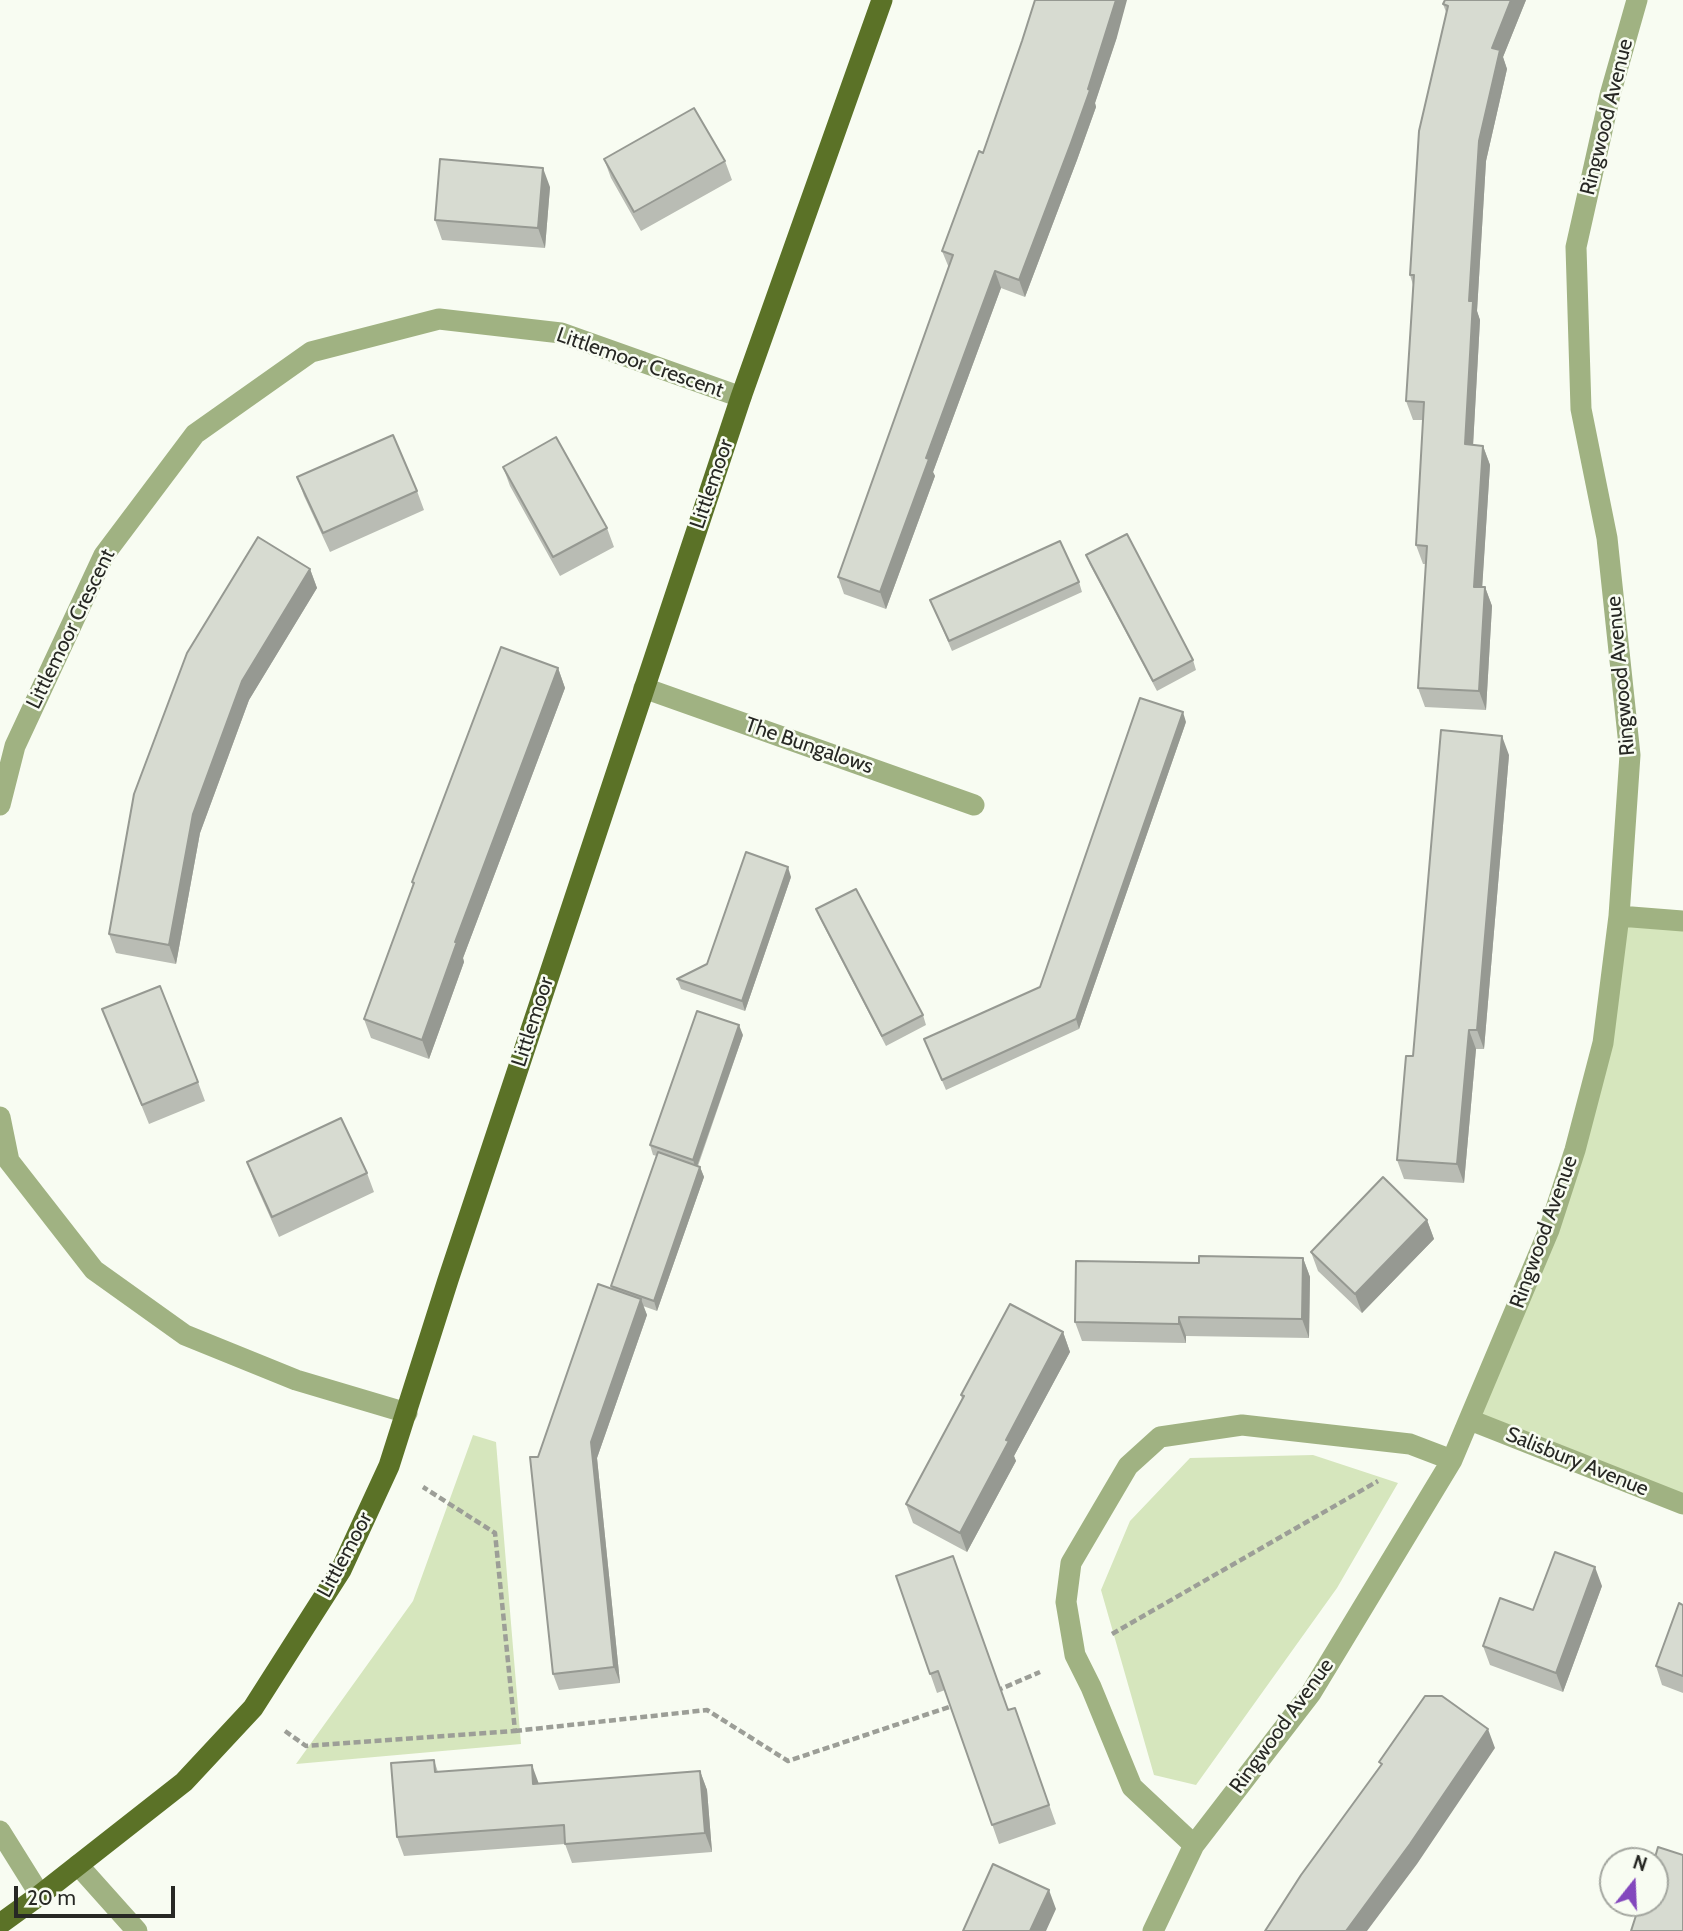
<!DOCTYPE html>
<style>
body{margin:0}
#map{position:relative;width:1683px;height:1931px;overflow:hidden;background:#f8fcf2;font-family:Cabin,sans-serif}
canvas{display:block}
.north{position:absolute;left:1599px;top:1847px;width:70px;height:70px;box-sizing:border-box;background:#f8fcf2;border:2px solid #a4a7a0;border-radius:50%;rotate:18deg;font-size:19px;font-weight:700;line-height:28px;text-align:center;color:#272824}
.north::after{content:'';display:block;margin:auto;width:24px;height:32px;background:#8347bd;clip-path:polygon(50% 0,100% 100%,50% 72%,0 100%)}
.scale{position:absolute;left:14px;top:1886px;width:161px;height:32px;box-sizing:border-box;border:4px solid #272824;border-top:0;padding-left:9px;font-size:21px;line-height:24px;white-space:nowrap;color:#272824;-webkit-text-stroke:5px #f8fcf2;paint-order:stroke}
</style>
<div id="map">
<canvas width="1683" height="1931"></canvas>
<div class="north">N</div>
<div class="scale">20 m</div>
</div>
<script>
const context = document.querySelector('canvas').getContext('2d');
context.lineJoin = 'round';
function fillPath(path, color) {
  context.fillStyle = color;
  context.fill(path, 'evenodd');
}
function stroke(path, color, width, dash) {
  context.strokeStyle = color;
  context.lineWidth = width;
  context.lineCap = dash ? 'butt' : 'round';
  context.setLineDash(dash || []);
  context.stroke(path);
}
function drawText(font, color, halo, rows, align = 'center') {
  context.font = font + ' Cabin,sans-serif';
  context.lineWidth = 5;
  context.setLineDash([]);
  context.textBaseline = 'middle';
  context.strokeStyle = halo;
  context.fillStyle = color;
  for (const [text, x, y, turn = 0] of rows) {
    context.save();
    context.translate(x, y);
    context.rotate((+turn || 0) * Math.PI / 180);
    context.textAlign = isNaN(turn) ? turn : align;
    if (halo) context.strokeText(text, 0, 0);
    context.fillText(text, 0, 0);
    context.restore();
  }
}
const green = new Path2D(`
 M1619 916 1683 921V1504L1470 1420 1575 1150Z
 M473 1435 496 1442 521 1744 296 1764 413 1601Z
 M1313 1455 1398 1483 1337 1588 1196 1785 1154 1775 1101 1590 1130 1521 1190 1458Z`);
const path = new Path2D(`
 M1112 1634 1378 1481
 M996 1691 1040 1672
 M285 1731 306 1746 515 1731 495 1533 423 1487
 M515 1731 707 1710 788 1761 955 1705`);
const minor = new Path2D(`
 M644 688 974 805
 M0 805 15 746 104 555 195 434 311 352 439 319 561 333 741 397
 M1619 916 1683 921
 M0 1117 9 1161 94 1270 185 1335 296 1380 407 1413
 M1470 1420 1683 1504
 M0 1831 40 1895
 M1194 1845 1132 1787 1091 1687 1075 1655 1066 1602 1071 1563 1128 1466 1160 1437 1242 1425 1410 1444 1452 1460
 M78 1865 137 1931
 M1153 1931 1194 1845 1311 1693 1452 1460 1549 1230 1575 1150 1603 1043 1619 916 1630 755 1607 538 1581 409 1576 247 1610 95 1637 0`);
const major = new Path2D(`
 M0 1924 40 1895 184 1782 253 1708 341 1570 389 1466 448 1280 741 397 882 0`);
const wall = new Path2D(`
 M1445 0H1526L1503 57 1507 69 1486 161 1477 311 1480 320 1473 445 1483 446 1490 465 1482 587H1485L1492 606 1486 710 1425 707 1418 688 1426 564H1423L1416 545 1423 420H1413L1406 401 1413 285 1410 275 1446 12 1443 4Z
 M1117 37 1095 103 1096 107 1077 160 1025 297 1001 288 933 472 935 476 886 609 844 594 838 577 949 268 942 251 983 153Z
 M604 159 725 161 732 180 641 231 611 178Z
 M550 187 545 248 442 240 435 220Z
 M503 467 607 528 614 547 560 576 510 486Z
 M297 477 417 491 424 510 330 552 304 496Z
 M1086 555 1193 660 1196 670 1157 691 1090 565Z
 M310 569 317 588 249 700 200 833 176 964 116 953 109 934Z
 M1079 582 1082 592 952 651 930 600Z
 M558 668 565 688 463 958 464 962 429 1059 371 1038 364 1019 413 885 412 882Z
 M1186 722 1079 1029 946 1090 924 1039 1040 987Z
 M1509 755 1484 1049H1476L1464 1183 1404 1179 1397 1160 1413 1056Z
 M791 877 745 1011 681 989 677 979 707 964Z
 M816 909 923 1015 926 1025 886 1046 820 919Z
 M102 1009 198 1082 205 1101 149 1124Z
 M743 1035 698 1166 700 1167 704 1177 657 1311 643 1306 647 1315 597 1458 620 1683 559 1690 553 1674 538 1457 612 1289 611 1286 657 1156 653 1155 650 1145Z
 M247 1162 367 1173 374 1192 279 1237 254 1181Z
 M1427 1220 1434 1239 1362 1313 1318 1271 1311 1252Z
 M1303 1258 1310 1277 1309 1338 1186 1336V1343L1082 1341 1075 1322 1199 1263Z
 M1063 1332 1070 1352 1014 1456 1016 1461 967 1552 913 1523 906 1504 962 1399 961 1395Z
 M896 1576 1008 1710 1015 1708 1056 1824 999 1844 945 1690 937 1693Z
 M1602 1586 1563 1692 1490 1665 1483 1646 1533 1610Z
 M1683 1605V1693L1662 1685 1656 1666Z
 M434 1760 438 1772 539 1784 700 1771 707 1790 712 1852 572 1863 565 1844 404 1856 397 1837Z`);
const shadedWall = new Path2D(`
 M1116 0H1127L1117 37 1095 103 1096 107 1077 160 1025 297 1019 280 1088 89Z
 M1511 0H1526L1503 57 1507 69 1486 161 1477 311 1480 320 1472 464 1465 444 1469 301 1479 141 1492 48Z
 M543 168 550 187 545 248 538 228Z
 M995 271 1001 288 933 472 935 476 886 609 880 592 926 458Z
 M1483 446 1490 465 1481 606 1474 587Z
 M310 569 317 588 249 700 200 833 176 964 169 945 193 814 242 681Z
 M1485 587 1492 606 1486 710 1479 691Z
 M558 668 565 688 463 958 464 962 429 1059 422 1040 455 942Z
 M1183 712 1186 722 1079 1029 1076 1019Z
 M1502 736 1509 755 1484 1049 1477 1030Z
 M788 867 791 877 745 1011 742 1001Z
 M739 1025 743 1035 696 1169 693 1160Z
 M1469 1030 1476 1049 1464 1183 1457 1164Z
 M700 1167 704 1177 657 1311 654 1301Z
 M1427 1220 1434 1239 1362 1313 1355 1294Z
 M1303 1258 1310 1277 1309 1338 1302 1319Z
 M641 1299 647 1315 597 1458 620 1683 614 1667 591 1442Z
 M1179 1317 1186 1336V1343L1179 1324Z
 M1063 1332 1070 1352 1014 1456 1016 1461 967 1552 960 1533 1006 1440Z
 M1595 1567 1602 1586 1563 1692 1556 1673Z
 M1488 1729 1495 1748 1417 1864 1367 1931H1346Z
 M532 1765 539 1784H533Z
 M700 1771 707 1790 712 1852 705 1833Z
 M1049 1890 1056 1909 1046 1931H1030Z`);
const building = new Path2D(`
 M1035 0H1116L1088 89 1090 90 1071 143 1019 280 995 271 926 458 929 459 880 592 838 577 953 255 942 251 979 151 983 153 1022 41Z
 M1445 0H1511L1492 48 1500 50 1479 141 1469 301H1473L1465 444 1483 446 1474 587H1485L1479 691 1418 688 1427 546 1416 545 1424 402 1406 401 1414 275H1410L1419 131 1448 6 1443 4Z
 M694 108 725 161 634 212 604 159Z
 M440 159 543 168 538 228 435 220Z
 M393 435 417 491 323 533 297 477Z
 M556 437 607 528 553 557 503 467Z
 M1127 534 1193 660 1153 681 1086 555Z
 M258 537 310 569 242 681 193 814 169 945 109 934 134 794 187 653Z
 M1060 541 1079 582 949 641 930 600Z
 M501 647 558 668 455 942H457L422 1040 364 1019 414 883 412 882Z
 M1140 698 1183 712 1076 1019 942 1080 924 1039 1040 987Z
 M1441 730 1502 736 1477 1030H1469L1457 1164 1397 1160 1406 1056H1413Z
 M746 852 788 867 742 1001 677 979 707 964Z
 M856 889 923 1015 882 1036 816 909Z
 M160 986 198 1082 142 1105 102 1009Z
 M697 1011 739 1025 693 1160 650 1145Z
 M341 1118 367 1173 272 1217 247 1162Z
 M658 1152 700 1167 654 1301 611 1286Z
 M1383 1177 1427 1220 1355 1294 1311 1252Z
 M1199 1256 1303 1258 1302 1319 1179 1317V1324L1075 1322 1076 1261 1199 1263Z
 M598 1284 641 1299 591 1442 614 1667 553 1674 530 1457H538Z
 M1010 1304 1063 1332 1006 1440 1009 1441 960 1533 906 1504 964 1396 961 1395Z
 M1555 1552 1595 1567 1556 1673 1483 1646 1500 1598 1533 1610Z
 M953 1556 1008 1710 1015 1708 1049 1805 992 1825 938 1671 930 1674 896 1576Z
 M1679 1603 1683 1605V1676L1656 1666Z
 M1425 1696H1442L1488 1729 1410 1844 1346 1931H1265L1301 1875 1382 1764 1379 1762Z
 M434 1760 435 1772 532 1765 533 1784 700 1771 705 1833 565 1844 564 1825 397 1837 391 1763Z
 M1658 1847 1683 1855V1931H1631L1640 1903H1655V1861H1654Z
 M993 1864 1049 1890 1030 1931H963Z`);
const streetNames = [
 ["Ringwood Avenue",1607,117,-76],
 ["Littlemoor Crescent",640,363,19],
 ["Littlemoor",712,484,-71],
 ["Littlemoor Crescent",71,629,-64],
 ["Ringwood Avenue",1621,676,-95],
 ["The Bungalows",809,746,19],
 ["Littlemoor",533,1022,-72],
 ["Ringwood Avenue",1544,1232,-70],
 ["Salisbury Avenue",1577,1462,22],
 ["Littlemoor",345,1555,-62],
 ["Ringwood Avenue",1282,1726,-54]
];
fillPath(green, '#d6e6bd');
stroke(path, '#9c9e97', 4.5, [7, 3.5]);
stroke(minor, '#a0b282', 21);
stroke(major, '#5b7227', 21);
fillPath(wall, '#b9bcb4');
fillPath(shadedWall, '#969992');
fillPath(building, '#d7dbd1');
stroke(building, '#969992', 2);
drawText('21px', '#272824', '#f8fcf2', streetNames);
</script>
